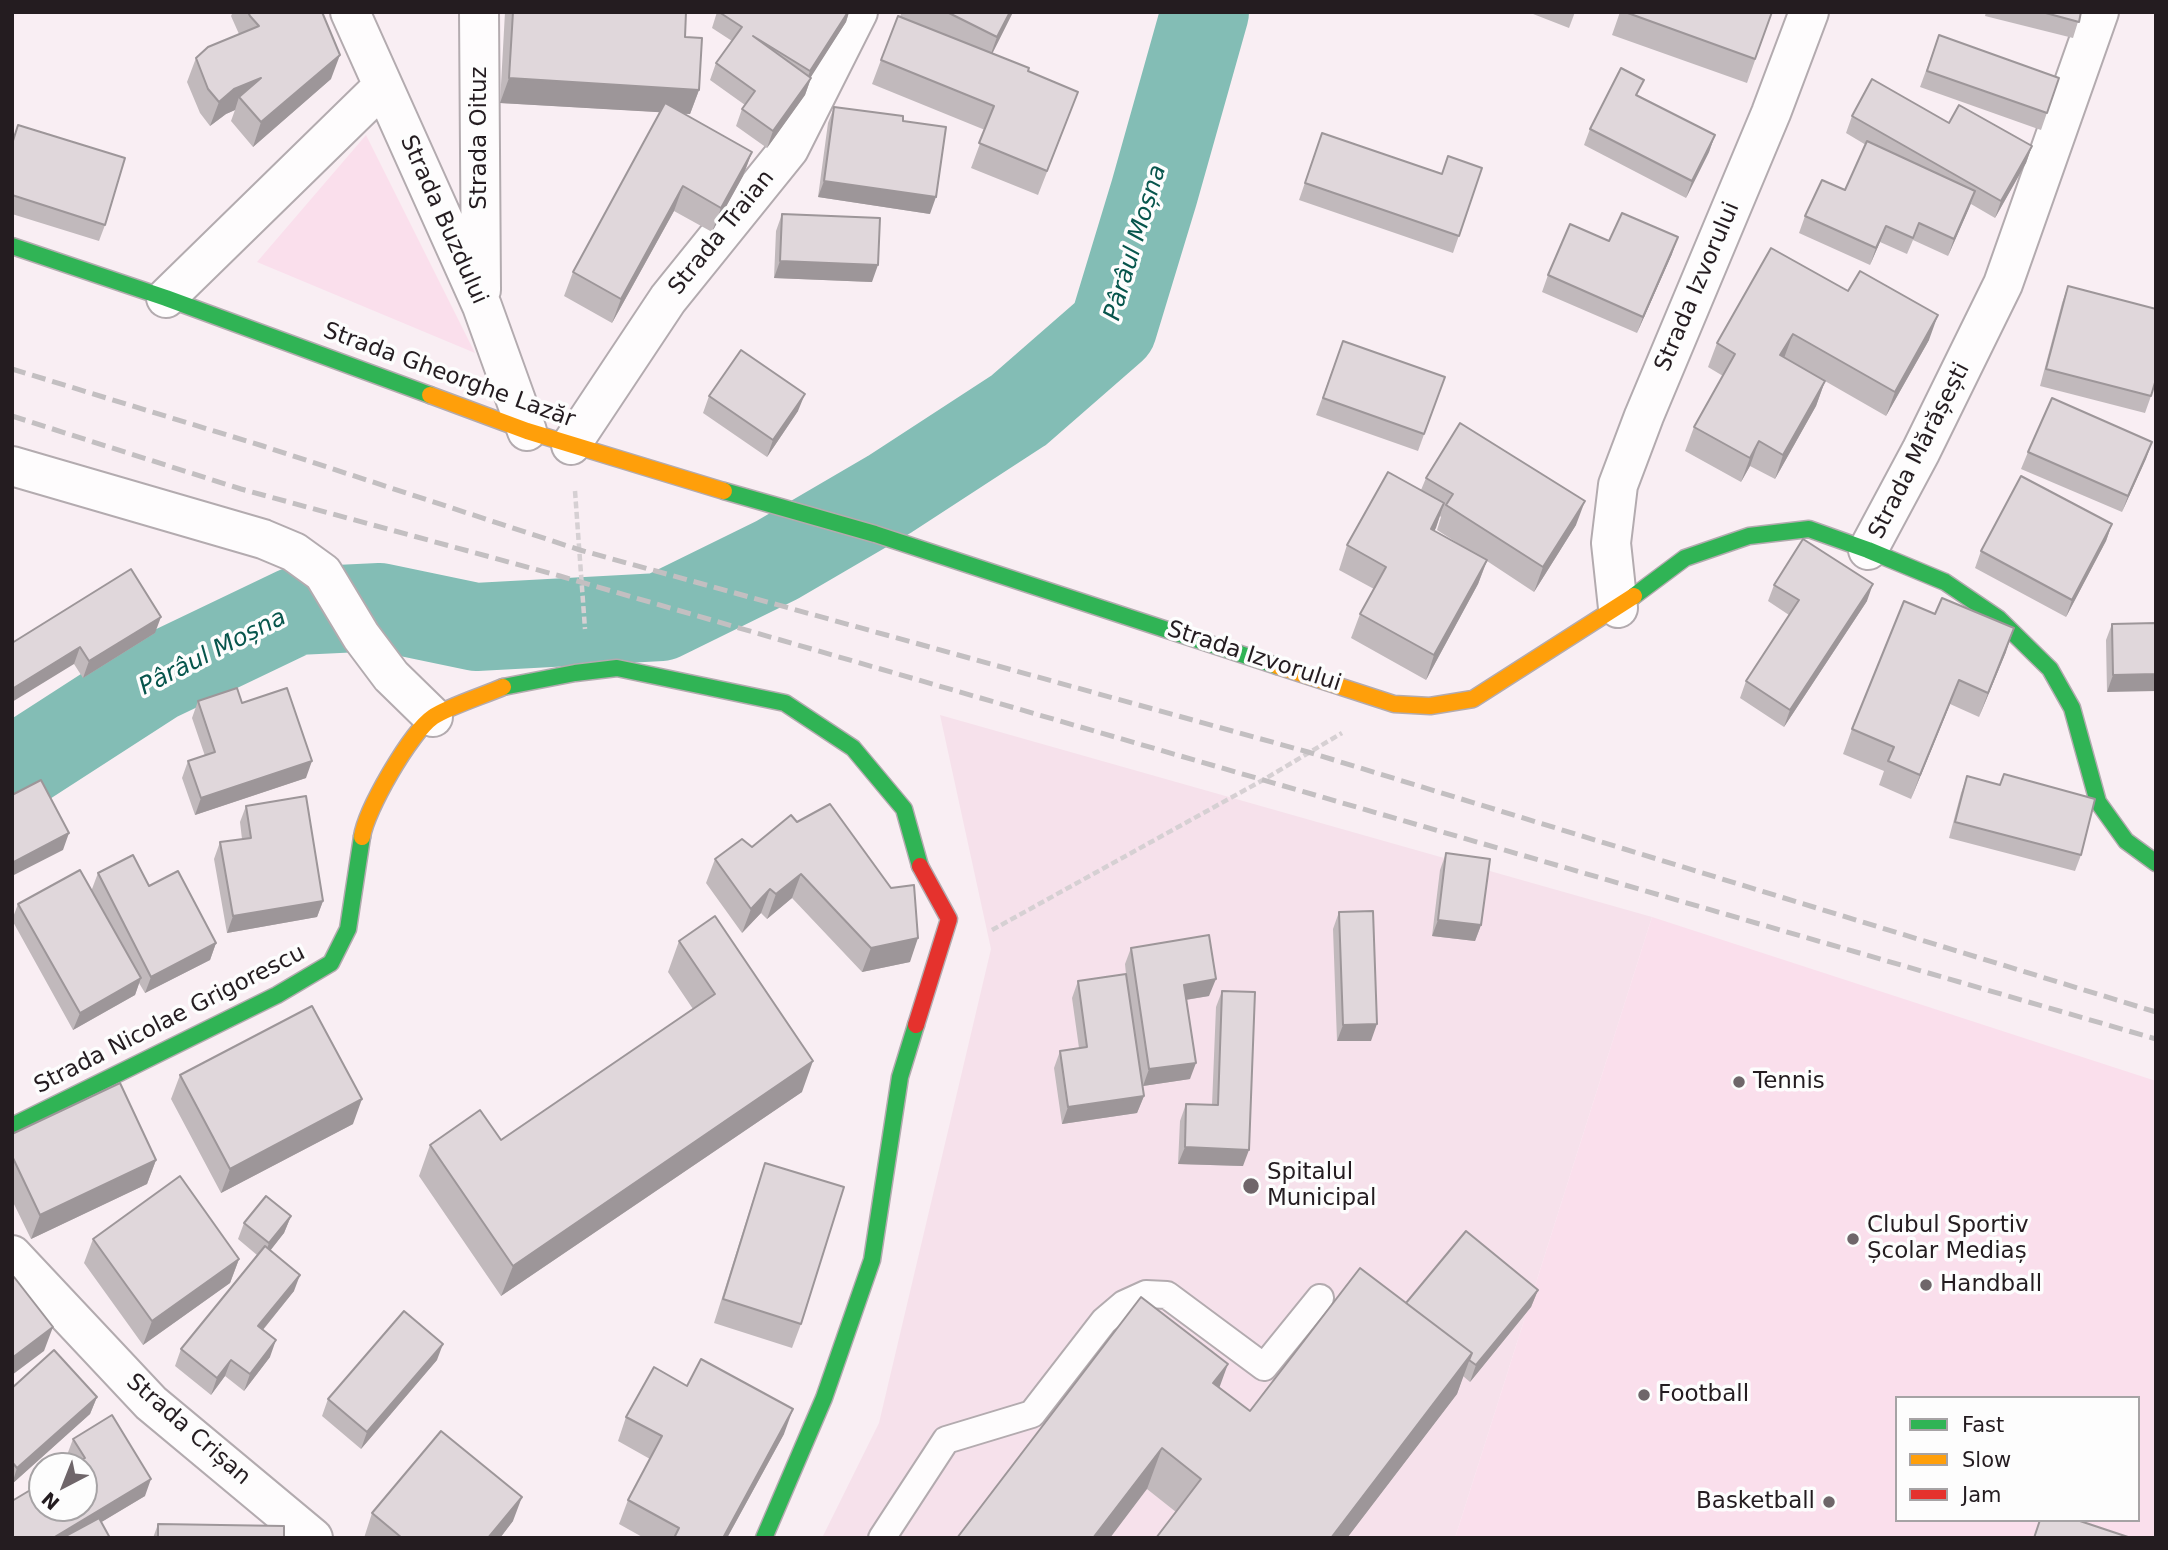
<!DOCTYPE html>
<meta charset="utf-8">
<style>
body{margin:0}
#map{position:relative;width:2168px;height:1550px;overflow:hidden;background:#f9eef3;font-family:"DejaVu Sans",sans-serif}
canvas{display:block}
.frame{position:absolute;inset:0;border:14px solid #241c20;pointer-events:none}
.legend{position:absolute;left:1895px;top:1396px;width:245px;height:126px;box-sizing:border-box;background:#fdfdfd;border:2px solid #a6a3a5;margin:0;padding:9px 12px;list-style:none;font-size:21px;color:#241c20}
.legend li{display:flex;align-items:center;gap:14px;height:35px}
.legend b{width:35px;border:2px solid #a6a3a5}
.north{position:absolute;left:28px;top:1452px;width:70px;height:70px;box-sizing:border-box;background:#fdfdfd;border:2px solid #a6a3a5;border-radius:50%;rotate:222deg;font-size:19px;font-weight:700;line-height:28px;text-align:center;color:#241c20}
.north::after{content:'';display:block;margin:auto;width:24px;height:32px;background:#6f666a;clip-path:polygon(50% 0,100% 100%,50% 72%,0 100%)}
</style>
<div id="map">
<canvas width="2168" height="1550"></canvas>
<div class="frame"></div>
<ul class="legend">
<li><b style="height:9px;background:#30b455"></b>Fast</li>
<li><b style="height:9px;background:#ff9f0a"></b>Slow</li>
<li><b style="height:9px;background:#e5322d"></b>Jam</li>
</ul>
<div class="north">N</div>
</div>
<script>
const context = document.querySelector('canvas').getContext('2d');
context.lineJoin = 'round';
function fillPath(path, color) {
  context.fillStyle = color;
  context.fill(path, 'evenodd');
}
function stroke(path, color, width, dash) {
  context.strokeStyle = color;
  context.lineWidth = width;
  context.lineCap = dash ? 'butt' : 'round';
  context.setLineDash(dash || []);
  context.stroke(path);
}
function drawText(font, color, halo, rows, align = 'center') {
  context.font = font + ' "DejaVu Sans",sans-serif';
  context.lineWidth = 7;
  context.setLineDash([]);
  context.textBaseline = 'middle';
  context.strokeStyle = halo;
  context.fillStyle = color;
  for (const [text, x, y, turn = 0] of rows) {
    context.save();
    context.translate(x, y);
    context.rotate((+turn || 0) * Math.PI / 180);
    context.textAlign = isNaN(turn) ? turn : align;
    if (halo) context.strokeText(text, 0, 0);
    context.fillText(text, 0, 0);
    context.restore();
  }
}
const built = new Path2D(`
 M940 715 1652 917 1455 1538H822L879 1423 991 949Z`);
const green = new Path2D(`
 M366 135 475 353 257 262Z
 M1652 917 2156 1081V1538H1455ZM1897 1398H2138V1520H1897Z`);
const river = new Path2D(`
 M12 771 156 678 296 611 380 607 476 627 661 617 777 560 890 494 1019 410 1113 328 1154 193 1205 12`);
const path = new Path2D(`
 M575 491 585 629
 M992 930 1263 780 1342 733`);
const lane = new Path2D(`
 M882 1538 946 1440 1032 1414 1104 1321 1124 1304 1146 1294 1167 1295 1264 1367 1320 1298`);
const street = new Path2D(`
 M350 12 482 306 527 431
 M479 12 481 290
 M166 298 383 86
 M571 445 668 299 789 149 858 12
 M12 466 263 539 294 552 323 573 361 636 391 676 433 717
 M1868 550 1921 451 2003 284 2099 12
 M1618 608 1611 543 1618 485 1644 416 1771 113 1809 12
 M12 1255 151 1403 313 1538`);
const fast = new Path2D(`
 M12 246 166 298 430 395
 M724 491 875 534 1277 666
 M1634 596 1685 558 1749 536 1809 529 1868 550 1945 582 1998 618 2050 669 2072 708 2098 802 2126 841 2156 863
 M503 687 575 673 617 668 785 703 853 748 904 809 920 866
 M12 1126 277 995 331 963 348 929 362 837
 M764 1538 824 1398 872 1260 900 1077 916 1025`);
const slow = new Path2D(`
 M430 395 527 431 724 491
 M1277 666 1394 704 1430 706 1473 699 1634 596
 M362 837C366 810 410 733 433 717 447 707 485 695 503 687`);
const jam = new Path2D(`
 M916 1025 949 919 920 866`);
const rail = new Path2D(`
 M12 369 263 446 580 550 1308 752 2156 1012
 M12 416 241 489 560 576 2156 1039`);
const wall = new Path2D(`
 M233 12H322L331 79 253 147 231 121 235 110 226 114 210 126 200 113 187 82 196 58 239 34 231 16Z
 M505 12H686L685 37 699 90 690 114H683L752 152 743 176 712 232 674 211 612 323 564 296 573 272 660 112 500 103Z
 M717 12H849L846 22 810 77 811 78 805 95 767 148 736 126 742 109 745 105 710 80 716 63 732 41 712 28Z
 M902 12H1013L992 54 1028 71 1069 116 1038 195 971 168 985 130 872 84 881 60Z
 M1528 12H1575L1569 28Z
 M1620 12H1772L1747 83 1612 35Z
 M1986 12H2081L2073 38 1985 16Z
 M1939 35 2059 78 2041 130 1920 87Z
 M1638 96 1715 135 1709 152 1686 198 1584 145 1590 129Z
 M834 107 930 214 818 197 828 123Z
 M1852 116 1949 123 2032 146 2026 163 1995 218 1971 204 1948 256 1913 240 1907 254 1880 242 1870 265 1799 233 1805 216 1845 190 1866 145 1846 133Z
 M18 125 105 225 99 241 12 214V141Z
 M1322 133 1442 174 1482 168 1453 253 1299 200Z
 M782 214 872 282 774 278 776 231Z
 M1609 241 1672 254 1637 333 1542 292 1548 275Z
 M1771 248 1929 340 1886 416 1825 381 1816 406 1775 479 1750 466 1741 482 1685 451 1694 427 1723 376 1708 367 1717 343Z
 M2068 286 2151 396 2145 413 2040 386 2062 303Z
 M1343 341 1445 377 1418 451 1316 415Z
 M709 396 798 411 767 457 703 413Z
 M2152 442 2122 512 2021 469 2028 452Z
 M1426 478 1576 525 1534 592 1487 561 1478 584 1426 680 1351 638 1360 614 1374 589 1339 570 1347 545 1421 490ZM1440 516 1441 517 1437 530 1470 551 1434 531Z
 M2112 524 2106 541 2066 617 1975 568 1981 551Z
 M1774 585 1867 601 1784 727 1740 698 1746 681 1789 615 1768 601Z
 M2156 623 2107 692 2106 640 2112 624Z
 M155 633 83 678 74 664 12 643Z
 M2006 652 1979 717 1950 704 1911 799 1879 785 1884 771 1843 754 1852 729Z
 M198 701 242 703 306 778 195 815 182 778 188 761 205 756 192 718Z
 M2004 774 2081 855 2075 871 1949 838 1961 793 1967 776 2000 785Z
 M246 806 323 901 317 917 227 933 214 859 220 842 242 839 240 822Z
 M791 815 910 962 862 972 792 898 767 919 761 913 742 933 706 883 715 859 752 847Z
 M1446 853 1481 925 1475 941 1432 936 1440 870Z
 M98 873 149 886 216 943 210 960 145 993 139 983 135 995 73 1030 12 920 18 904 92 889Z
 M1339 912 1371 1041H1337L1333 929Z
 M679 941 802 1092 501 1296 419 1176 430 1145 501 1140 693 1009 668 972Z
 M1131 948 1209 996 1186 1000 1190 1079 1143 1086 1132 1016 1144 1096 1137 1113 1062 1124 1054 1068 1060 1051 1079 1048 1072 998 1078 981 1126 974 1125 964Z
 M1222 991 1243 1166 1178 1164 1180 1121 1186 1104 1212 1105 1216 1007Z
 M180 1075 353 1124 221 1193 171 1099Z
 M12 1134 156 1160 147 1184 31 1239 12 1200Z
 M765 1163 801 1324 792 1348 714 1323 757 1187Z
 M291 1216 284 1233 270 1250 294 1291 263 1330 270 1357 244 1391 225 1376 211 1395 175 1366 181 1349 257 1255 238 1239 244 1223Z
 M93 1239 239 1259 230 1283 143 1345 84 1263Z
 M1538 1290 1531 1307 1470 1382 1463 1376 1457 1394 1347 1538H1156L1176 1512 1147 1489 957 1538 1219 1388 1250 1411 1406 1303Z
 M437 1360 361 1449 322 1416 328 1399Z
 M12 1388 97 1397 90 1414 12 1484Z
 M626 1417 784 1434 727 1538H644L619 1524 628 1500 650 1459 618 1441Z
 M73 1439 145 1496 101 1522 67 1455Z
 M372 1513 513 1521 500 1538H364Z
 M158 1524 284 1538H153Z`);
const shadedWall = new Path2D(`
 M848 12H849L846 22 804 88 810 71Z
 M1010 12H1013L988 62 997 37Z
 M340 55 331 79 253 147 261 122Z
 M261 78 239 97 235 110 226 114 210 126 219 102 234 89Z
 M509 78 699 90 690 114 500 103Z
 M811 78 805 95 767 148 773 131Z
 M1715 135 1709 152 1686 198 1692 181Z
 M2032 146 2026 163 1995 218 2001 201Z
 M752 152 743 176 712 232 721 208Z
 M824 181 936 197 930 214 818 197Z
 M683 186 674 211 612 323 621 299Z
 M1975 191 1969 208 1948 256 1954 239Z
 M1886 226 1880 242 1870 265 1876 248Z
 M1678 237 1672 254 1637 333 1643 317Z
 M780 261 878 265 872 282 774 278Z
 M1938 315 1929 340 1886 416 1895 392Z
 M1793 334 1784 358 1780 355Z
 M1825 381 1816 406 1775 479 1783 455Z
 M805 394 798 411 767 457 773 440Z
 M1759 441 1750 466 1741 482 1750 458Z
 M2152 442 2146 459 2122 512 2128 496Z
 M1585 501 1576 525 1534 592 1543 567Z
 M1444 503 1436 528 1422 553 1431 529Z
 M2112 524 2106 541 2066 617 2072 600Z
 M1487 560 1478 584 1426 680 1434 655Z
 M1873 584 1867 601 1784 727 1790 710Z
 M161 617 155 633 83 678 89 661Z
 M2014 628 2006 652 1979 717 1988 693Z
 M80 647 74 664 12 702V689Z
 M2156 674V691L2107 692 2113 675Z
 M1959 680 1950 704 1911 799 1920 775Z
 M312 761 306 778 195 815 201 798Z
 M69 833 63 850 12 876V863Z
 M801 874 792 898 767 919 776 894Z
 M770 889 761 913 742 933 751 909Z
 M323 901 317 917 227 933 233 916Z
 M1438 920 1481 925 1475 941 1432 936Z
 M918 938 910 962 862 972 871 948Z
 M216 943 210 960 145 993 151 977Z
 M141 978 135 995 73 1030 80 1013Z
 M1216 979 1209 996 1178 1001 1184 985Z
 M1377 1024 1371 1041H1337L1343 1025Z
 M813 1061 802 1092 501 1296 513 1266Z
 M1196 1063 1190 1079 1143 1086 1149 1069Z
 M1144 1096 1137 1113 1062 1124 1068 1107Z
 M362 1099 353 1124 221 1193 230 1169Z
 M1185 1147 1249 1150 1243 1166 1178 1164Z
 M156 1160 147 1184 31 1239 40 1215Z
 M291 1216 284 1233 263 1260 269 1243Z
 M239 1259 230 1283 143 1345 152 1321Z
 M300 1275 294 1291 252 1343 258 1326Z
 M1538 1290 1531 1307 1470 1382 1476 1365Z
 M53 1327 44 1351 12 1375V1358Z
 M276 1340 270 1357 244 1391 250 1374Z
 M443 1344 437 1360 361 1449 367 1432Z
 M1472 1353 1457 1394 1347 1538H1331Z
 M231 1360 225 1376 211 1395 217 1378Z
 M1228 1364 1213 1405V1383Z
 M97 1397 90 1414 12 1484 17 1468Z
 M793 1409 784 1434 727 1538H723Z
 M1162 1448 1147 1489 1110 1538H1093Z
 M151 1479 145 1496 75 1538H53Z
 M522 1497 513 1521 500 1538H488Z`);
const building = new Path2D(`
 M248 12H322L340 55 261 122 239 97 261 78 234 89 219 102 208 89 196 58 208 47 259 26 250 16Z
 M513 12H686L685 37 702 38 699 90 509 78Z
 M719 12H848L810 71 753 36 811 78 773 131 742 109 755 91 716 63 742 27Z
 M947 12H1010L997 37Z
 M1625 12H1772L1755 59Z
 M2042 12H2081L2079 22Z
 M898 16 1029 68 1028 71 1078 92 1047 171 979 143 994 106 881 60Z
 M1939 35 2059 78 2047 113 1927 71Z
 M1621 68 1644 80 1636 95 1715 135 1692 181 1590 129Z
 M1872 79 1949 123 1959 105 2032 146 2001 201 1852 116Z
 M665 103 752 152 721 208 683 186 621 299 573 272Z
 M834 107 903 116V121L946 127 936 197 824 181Z
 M18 125 125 158 105 225 12 195V144Z
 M1322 133 1442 174 1448 156 1482 168 1459 236 1305 183Z
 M1867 141 1975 191 1954 239 1919 223 1913 238 1886 226 1876 248 1805 216 1822 180 1845 190Z
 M1622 213 1678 237 1643 317 1548 275 1570 224 1609 241Z
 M782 214 880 218 878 265 780 261Z
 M1771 248 1848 291 1860 271 1938 315 1895 392 1793 334 1780 355 1825 381 1783 455 1759 441 1750 458 1694 427 1735 354 1717 343Z
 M2068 286 2156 309V379L2151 396 2046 369Z
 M1343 341 1445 377 1424 434 1323 398Z
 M741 350 805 394 773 440 709 396Z
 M2052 398 2152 442 2128 496 2028 452Z
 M1460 423 1585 501 1543 567 1446 505 1453 494 1426 478Z
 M1388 472 1444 503 1431 529 1487 560 1434 655 1360 614 1386 567 1347 545Z
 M2021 476 2112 524 2072 600 1981 551Z
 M1803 539 1873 584 1790 710 1746 681 1799 600 1774 585Z
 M131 569 161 617 89 661 80 647 12 689V643Z
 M1942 598 2014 628 1988 693 1959 680 1920 775 1888 761 1894 747 1852 729 1904 601 1935 614Z
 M2156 623V674L2113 675 2112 624Z
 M237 688 242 703 287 688 312 761 201 798 188 761 215 752 198 701Z
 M2004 774 2095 799 2081 855 1955 822 1967 776 2000 785Z
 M41 780 69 833 12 863V795Z
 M306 796 323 901 233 916 220 842 251 838 246 806Z
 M830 804 891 888 914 885 918 938 871 948 801 874 776 894 770 889 751 909 715 859 742 839 752 847 791 815 797 822Z
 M1446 853 1490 859 1481 925 1438 920Z
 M133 855 149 886 178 871 216 943 151 977 98 873Z
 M80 870 141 978 80 1013 18 904Z
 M1373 911 1377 1024 1343 1025 1339 912Z
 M715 916 813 1061 513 1266 430 1145 480 1110 501 1140 715 994 679 941Z
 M1209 935 1216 979 1184 985 1196 1063 1149 1069 1131 948Z
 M1126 974 1144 1096 1068 1107 1060 1051 1087 1047 1078 981Z
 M1222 991 1255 992 1249 1150 1185 1147 1186 1104 1218 1105Z
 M312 1006 362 1099 230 1169 180 1075Z
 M120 1083 156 1160 40 1215 12 1156V1134Z
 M765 1163 844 1187 801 1324 723 1299Z
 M180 1176 239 1259 152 1321 93 1239Z
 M266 1196 291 1216 269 1243 244 1223Z
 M1466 1231 1538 1290 1476 1365 1469 1360 1472 1353 1406 1303Z
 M265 1246 300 1275 258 1326 276 1340 250 1374 231 1360 217 1378 181 1349Z
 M1360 1268 1472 1353 1331 1538H1156L1201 1479 1162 1448 1093 1538H957L1141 1297 1228 1364 1213 1383 1250 1411Z
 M14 1277 53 1327 12 1358V1278Z
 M404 1311 443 1344 367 1432 328 1399Z
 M54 1350 97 1397 17 1468 12 1462V1388Z
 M701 1359 793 1409 723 1538H674L679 1528 628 1500 662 1436 626 1417 654 1367 687 1386Z
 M112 1415 151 1479 53 1538H12V1501L42 1483V1508H84V1466H71L85 1458 73 1439Z
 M441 1431 522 1497 488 1538H402L372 1513Z
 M99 1518 110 1538H62Z
 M2040 1520H2077L2131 1538H2034Z
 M158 1524 284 1526V1538H158Z`);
const markers = [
 [1739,1082,7,"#6f666a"],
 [1251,1186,9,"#6f666a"],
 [1853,1239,7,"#6f666a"],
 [1926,1285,7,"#6f666a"],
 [1644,1395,7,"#6f666a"],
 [1829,1502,7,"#6f666a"]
];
const streetNames = [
 ["Strada Oituz",480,138,-90],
 ["Strada Buzdului",443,220,66],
 ["Strada Traian",722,233,-51],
 ["Strada Izvorului",1698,287,-67],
 ["Strada Gheorghe Lazăr",449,376,20],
 ["Strada Mărășești",1920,451,-63],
 ["Strada Izvorului",1254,657,18],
 ["Strada Nicolae Grigorescu",170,1020,-27],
 ["Strada Crișan",188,1430,41]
];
const poiNames = [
 ["Tennis",1753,1082],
 ["Spitalul",1267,1173],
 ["Municipal",1267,1199],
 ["Clubul Sportiv",1867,1226],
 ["Școlar Mediaș",1867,1252],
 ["Handball",1940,1285],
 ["Football",1658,1395],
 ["Basketball",1815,1502,"right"]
];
const waterNames = [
 ["Pârâul Moșna",1136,243,-73],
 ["Pârâul Moșna",213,653,-27]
];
fillPath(built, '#f6e1eb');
fillPath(green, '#fadfec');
stroke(river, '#83bdb5', 88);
stroke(lane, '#b3abaf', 30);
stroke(street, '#b3abaf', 42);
stroke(fast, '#b3abaf', 19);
stroke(slow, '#b3abaf', 19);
stroke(jam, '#b3abaf', 19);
stroke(path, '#d6d0d3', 4.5, [7, 3.5]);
stroke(lane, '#fefcfd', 26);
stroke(street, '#fefcfd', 38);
stroke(fast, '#30b455', 16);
stroke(slow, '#ff9f0a', 16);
stroke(jam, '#e5322d', 16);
stroke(rail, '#c3bfc1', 5, [14, 7]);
fillPath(wall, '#c1b9bc');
fillPath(shadedWall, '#9d9699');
fillPath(building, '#e0d7db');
stroke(building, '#9d9699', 2);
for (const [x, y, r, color] of markers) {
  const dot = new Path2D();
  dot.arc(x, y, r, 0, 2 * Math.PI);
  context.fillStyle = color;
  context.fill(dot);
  stroke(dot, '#fdfdfd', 2.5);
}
drawText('23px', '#241c20', '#fdfdfd', streetNames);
drawText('23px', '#241c20', '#fdfdfd', poiNames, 'left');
drawText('italic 24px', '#07554c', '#fdfdfd', waterNames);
</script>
